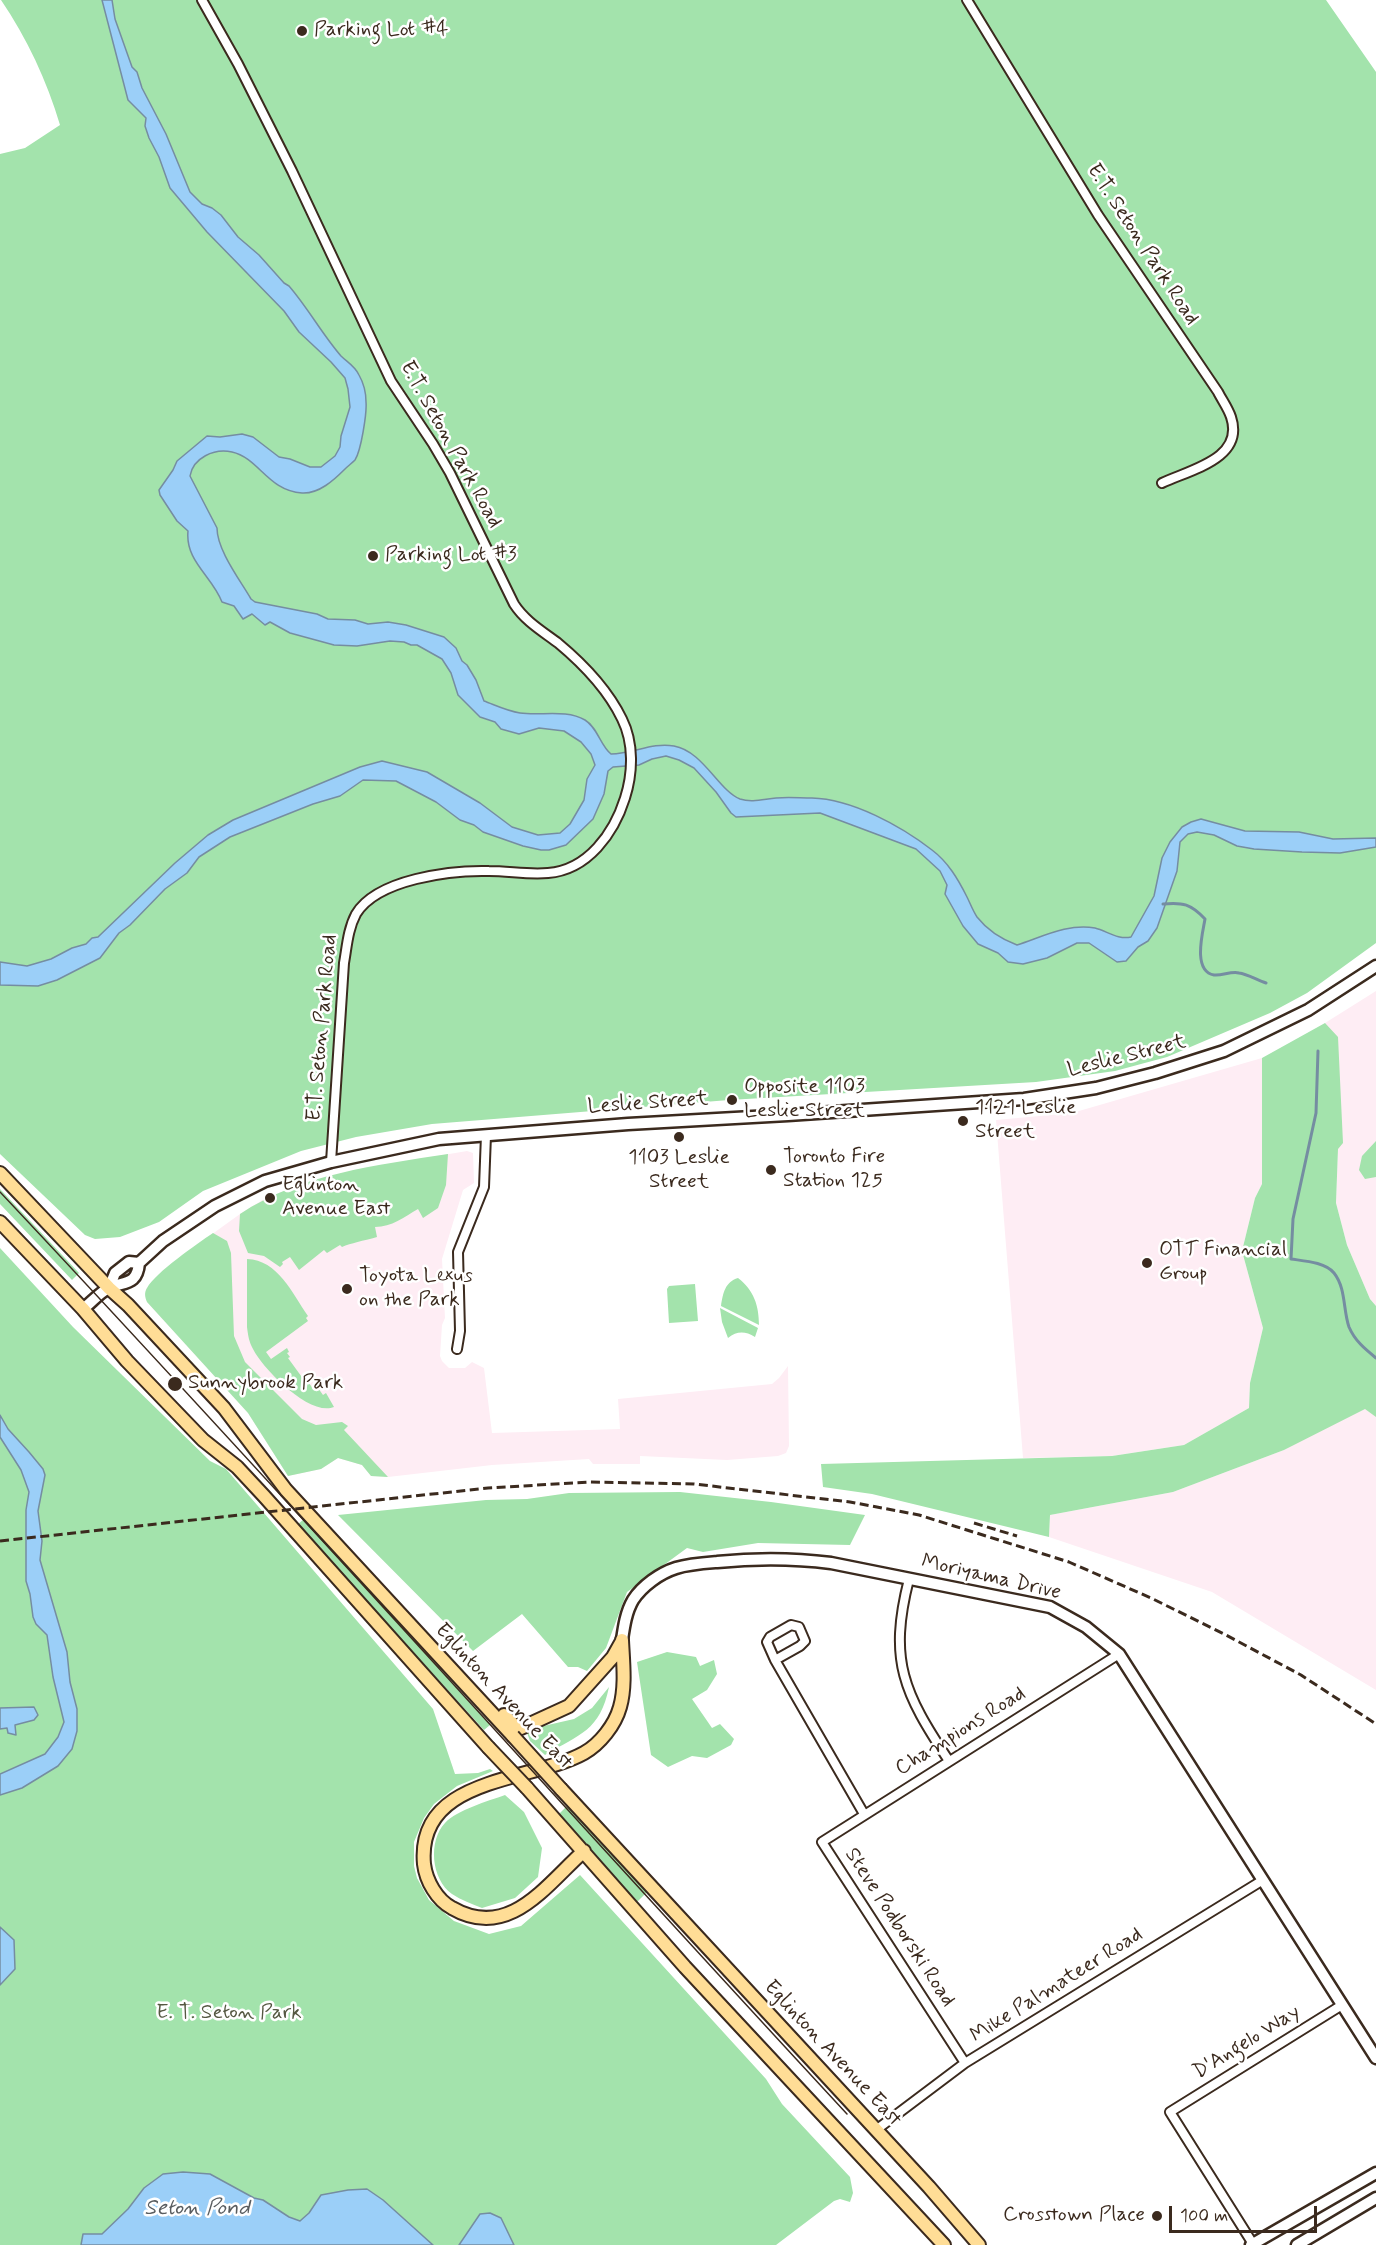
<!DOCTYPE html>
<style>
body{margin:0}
#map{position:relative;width:1376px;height:2245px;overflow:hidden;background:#fff;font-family:Mynerve,sans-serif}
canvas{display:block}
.scale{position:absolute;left:1169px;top:2206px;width:148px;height:27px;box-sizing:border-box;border:3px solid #3b2a1e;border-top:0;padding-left:8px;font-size:18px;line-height:21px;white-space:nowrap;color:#3b2a1e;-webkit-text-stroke:4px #fff;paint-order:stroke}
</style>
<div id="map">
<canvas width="1376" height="2245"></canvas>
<div class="scale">100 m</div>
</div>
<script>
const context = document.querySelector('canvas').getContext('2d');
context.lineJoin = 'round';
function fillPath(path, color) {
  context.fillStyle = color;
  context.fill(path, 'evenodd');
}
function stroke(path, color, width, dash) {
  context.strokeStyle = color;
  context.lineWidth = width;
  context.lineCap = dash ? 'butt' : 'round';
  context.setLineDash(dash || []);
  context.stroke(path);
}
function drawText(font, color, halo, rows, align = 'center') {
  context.font = font + ' Mynerve,sans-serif';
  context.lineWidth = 5;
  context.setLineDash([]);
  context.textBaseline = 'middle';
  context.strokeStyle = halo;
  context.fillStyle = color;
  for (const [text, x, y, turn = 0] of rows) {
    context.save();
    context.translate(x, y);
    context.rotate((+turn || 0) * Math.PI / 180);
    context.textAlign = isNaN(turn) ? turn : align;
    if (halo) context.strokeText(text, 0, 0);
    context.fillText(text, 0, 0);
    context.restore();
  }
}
const built = new Path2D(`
 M1376 991V1306L1370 1299 1347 1245 1336 1203 1338 1149 1325 1023Z
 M1262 1058V1184L1255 1198 1242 1251 1263 1328 1250 1383 1249 1408 1184 1445 1112 1456 1023 1458 996 1120 1072 1113Z
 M467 1151 473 1153 474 1183 463 1190 442 1259 445 1318 442 1325 440 1356 442 1361 449 1368H465L472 1362 484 1368 492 1433 620 1429 618 1399 772 1384 779 1378 788 1366 789 1446 786 1453 778 1456 727 1460 640 1456V1464H593L589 1459 492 1465 388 1477 371 1476 362 1465 338 1458 321 1469 288 1476 248 1413 147 1302 146 1289 179 1258 240 1214 264 1199 289 1189 355 1170Z
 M1376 1398V1690L1212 1592 1049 1537 1050 1515 1173 1492 1284 1450Z`);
const green = new Path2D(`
 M1 0H1326L1376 72V943L1307 993 1270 1013 1167 1057 1115 1071 1036 1082 729 1100 432 1124 356 1137 301 1151 203 1191 159 1222 120 1237 95 1239 85 1235 0 1154V154L25 148 60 125C47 81 27 38 1 0Z
 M1325 1023 1338 1037 1343 1143 1338 1149 1336 1203 1347 1245 1370 1299 1376 1306V1417L1365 1409 1284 1450 1173 1492 1050 1515 1049 1537 872 1494 823 1487 821 1464 1112 1456 1184 1445 1249 1408 1250 1383 1263 1328 1242 1251 1255 1198 1262 1184V1058Z
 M1376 1141V1177L1365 1179 1359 1170 1362 1156Z
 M448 1154 446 1185 438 1208 423 1218 418 1209C404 1217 392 1227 375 1227L377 1237C363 1241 351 1243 342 1247L340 1245 327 1253 324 1250 299 1270 290 1257 282 1262 283 1264 280 1267 264 1256 248 1253 239 1231 240 1214C300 1174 377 1165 448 1154Z
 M0 1189 79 1273 72 1280 0 1204Z
 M213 1233 227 1241 231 1253 234 1336 245 1362 302 1419 316 1425 342 1422 348 1426 344 1430 388 1477 371 1476 362 1465 338 1458 321 1469 288 1476 248 1413 147 1302C145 1297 144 1293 147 1288 156 1272 197 1244 213 1233Z
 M0 1248 73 1327 210 1461 226 1469 433 1709 455 1774 478 1773 490 1769 493 1771 457 1786 434 1804 424 1818 414 1842V1866L417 1878 429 1900 454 1921 489 1934 521 1926 580 1875 766 2079 782 2104 850 2177 853 2193 850 2202 840 2199 834 2201 776 2245H0Z
 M247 1259C278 1260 292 1293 308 1316L306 1318 308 1321 266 1352 271 1359 287 1348 289 1352 287 1353 290 1357 288 1358 304 1380 306 1379 314 1390 318 1388 323 1395 326 1393 334 1407C310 1417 263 1369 253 1349 249 1342 248 1335 247 1327Z
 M738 1278C754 1290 759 1306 759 1325L721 1306C723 1293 725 1282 738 1278Z
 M695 1284 698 1321 669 1323 667 1289 669 1286Z
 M720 1308 758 1328 755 1337C745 1331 737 1331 728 1338L722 1322Z
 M680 1492 771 1502 865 1515 850 1545 758 1543 703 1552 687 1548 627 1592 606 1648 587 1671 578 1667H568L522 1614 473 1651 338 1515 486 1500 527 1499 569 1493Z
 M304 1519 490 1725 484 1730 297 1525Z
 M667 1652 696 1657 700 1666 714 1660 717 1674 707 1690 692 1699 712 1728 720 1724 734 1739 731 1745 707 1758 692 1756 668 1767 651 1755 637 1662Z
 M609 1687C600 1731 580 1734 545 1755L530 1741 526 1730 574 1719 592 1708Z
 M505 1795 524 1812 542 1848 538 1877 515 1898 482 1908C472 1904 461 1900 452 1894 431 1879 428 1841 445 1823 457 1810 488 1801 505 1795Z
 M567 1806 647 1892 637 1902 559 1814Z`);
const water = new Path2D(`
 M102 0H112L115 19 132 67 137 72 142 88 166 134 190 192 202 204 212 208 221 215 238 237 259 255 284 283 289 286C308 308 322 334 341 356 347 362 355 366 359 375 363 382 366 393 366 402 367 413 361 451 355 460 352 463 348 466 345 469 334 480 319 494 302 493 268 491 259 458 232 452 214 448 193 458 190 476L217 528C217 550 240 580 251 599L255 602 317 614 328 619 355 620 368 624 388 622 406 625 444 637 456 648 462 661 467 665 476 680 484 701C495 705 507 711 520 713 541 716 566 709 585 720 598 728 600 745 611 754 633 754 652 742 674 746 703 751 719 791 740 799 752 803 764 799 776 798 788 797 800 798 812 798 852 799 901 826 932 850 948 862 958 879 967 897 970 903 973 911 977 917 988 931 1001 939 1017 945 1042 937 1068 923 1095 928 1107 931 1118 940 1131 937L1154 896 1162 858 1170 842 1182 827 1191 822 1201 819 1245 831 1299 832 1333 839 1376 838V847L1340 853 1302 852 1254 849 1237 846 1214 835 1197 832 1188 834 1180 842 1177 871 1157 928 1148 941 1138 947 1126 961 1117 962 1089 943H1077L1047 958 1023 964 1008 962 998 953 978 944 963 926 945 894 947 885 940 871 916 849 820 813 736 817 731 813 716 792 694 768 679 760 666 756 652 759 639 765 613 767 608 771 604 794 593 819 566 845 549 850H541L523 846 483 832 474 825 460 820 436 802 396 781 363 780 340 796 313 804 230 837 199 857 187 873 165 889 130 925 119 933 100 958 57 980 38 986 0 985V962L27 966 51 959 72 948 86 944 92 938 98 937 175 863 208 835 233 820 360 767 382 761 427 772 480 803 512 827 538 835 560 833 570 824 584 800 587 779 595 765 591 754 581 742 564 731 539 728 519 734 501 729 495 722 480 717 458 695 451 673 442 659 417 645H411L404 642 390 641 357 646 334 645 290 633 270 622 265 625 252 614 243 619 234 606 222 602C212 576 185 561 188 531L177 521 160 495 159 490 173 470 177 461 207 436 220 437 242 434 253 437 279 457 290 459 310 467H321L335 456 340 447 341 436 350 407 348 389 345 378 331 362 299 332 284 311 207 232 170 188 159 157 149 138 145 126 146 118 128 100Z
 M0 1415 8 1429 29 1452 43 1469 45 1475 38 1511 42 1541 40 1560 67 1652 70 1682 77 1709V1731L72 1749 58 1766 22 1788 0 1795V1774L45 1754 58 1737 64 1722 53 1677 47 1635 36 1624 33 1617 30 1594 26 1581V1510L29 1492 21 1470 0 1437Z
 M34 1707 38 1715 34 1720 15 1725 16 1735 8 1733 7 1728 0 1729V1708Z
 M0 1927 14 1940 15 1969 0 1985Z
 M183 2172 210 2174 254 2198 263 2200 289 2217 300 2221 309 2213 321 2195 348 2190 367 2189 383 2200 433 2245H81L83 2234H102L128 2209 144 2188 163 2174Z
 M490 2213 501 2218 514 2245H459L480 2214Z`);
const stream = new Path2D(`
 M1163 904C1183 902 1191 904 1205 919 1203 932 1192 971 1214 975 1222 976 1231 971 1239 973 1247 974 1257 980 1266 983
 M1318 1051 1316 1113 1293 1219 1291 1259C1304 1261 1325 1262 1334 1273 1346 1288 1343 1310 1349 1327 1355 1341 1365 1349 1376 1358`);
const street = new Path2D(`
 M202 0 238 64 292 171 391 381 433 444 450 473 514 604C525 621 542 631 558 643 582 663 608 690 622 719 634 743 633 773 625 798 614 833 588 870 548 873 529 875 509 871 489 871 451 870 377 879 356 914 348 929 347 946 344 963L331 1162
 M967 0 1098 215 1218 392C1222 400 1228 408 1231 417 1245 459 1189 470 1162 483
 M457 1349 460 1331 458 1252 484 1187 486 1135
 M909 1579C888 1661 904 1693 949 1761
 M775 1660 767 1642 770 1637 791 1625 799 1627 805 1641 800 1646 775 1660 864 1814
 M965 2063 822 1842 1119 1654
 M876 2130 965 2063 1263 1880
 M1253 2244 1170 2112 1342 2005`);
const secondary = new Path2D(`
 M109 1288 115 1273 129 1262 139 1263
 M83 1309C91 1303 100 1292 109 1288 124 1281 137 1286 139 1263L163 1241 215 1206 265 1181 331 1162 439 1139 628 1124 788 1115 1024 1099 1096 1088 1155 1073 1224 1051 1308 1010 1376 966
 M622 1640C624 1626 626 1612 633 1600 642 1586 660 1573 676 1568 689 1564 704 1563 717 1562 756 1558 792 1558 831 1563L1050 1607 1086 1627 1119 1654 1376 2058
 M1251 2245 1376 2173
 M1297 2245 1376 2198`);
const primary = new Path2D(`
 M0 1173 109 1288 128 1305 224 1408 286 1490 513 1736
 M0 1222 83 1309 127 1361 203 1440 237 1467 264 1496 488 1747
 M504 1715 514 1725 521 1728 569 1706 613 1657 622 1641
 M527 1788 685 1967 944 2245
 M561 1789 929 2187 979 2245
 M584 1851C546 1885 509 1941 452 1908 437 1900 426 1881 424 1864 416 1776 532 1782 584 1753 600 1744 615 1725 620 1707 626 1686 623 1662 622 1640`);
const tram = new Path2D(`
 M0 1192C286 1496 563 1808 847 2114`);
const rail = new Path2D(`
 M974 1523 1017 1536
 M0 1541 488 1488 590 1482 694 1484 850 1502 919 1515 1069 1562 1151 1598 1224 1634 1301 1675 1376 1724`);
const primaryBridge = new Path2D(`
 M513 1736 561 1789
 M488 1747 527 1788`);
const markers = [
 [302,31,6,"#3b2a1e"],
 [373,556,6,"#3b2a1e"],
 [732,1100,6,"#3b2a1e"],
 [963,1121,6,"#3b2a1e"],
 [679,1137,6,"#3b2a1e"],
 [771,1170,6,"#3b2a1e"],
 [270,1198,6,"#3b2a1e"],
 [1147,1263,6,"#3b2a1e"],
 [347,1289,6,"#3b2a1e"],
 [175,1384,8,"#3b2a1e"],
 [1157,2216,6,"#3b2a1e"]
];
const poiNames = [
 ["Parking Lot #4",314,31],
 ["Parking Lot #3",385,556],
 ["Opposite 1103",744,1088],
 ["Leslie Street",744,1112],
 ["1121 Leslie",975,1109],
 ["Street",975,1133],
 ["Toronto Fire",783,1158],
 ["Station 125",783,1182],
 ["1103 Leslie",679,1159,"center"],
 ["Street",679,1183,"center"],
 ["Eglinton",282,1186],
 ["Avenue East",282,1210],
 ["OTT Financial",1159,1251],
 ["Group",1159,1275],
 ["Toyota Lexus",359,1277],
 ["on the Park",359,1301],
 ["Sunnybrook Park",188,1384],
 ["Crosstown Place",1145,2216,"right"]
];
const streetNames = [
 ["E.T. Seton Park Road",1142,245,57],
 ["E.T. Seton Park Road",450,445,61],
 ["E.T. Seton Park Road",323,1028,-85],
 ["Leslie Street",1127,1057,-14],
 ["Leslie Street",648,1104,-4],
 ["Moriyama Drive",991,1578,13],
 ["Eglinton Avenue East",503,1697,47],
 ["Champions Road",961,1732,-32],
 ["Steve Podborski Road",899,1928,57],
 ["Mike Palmateer Road",1057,1986,-32],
 ["D'Angelo Way",1247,2043,-32],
 ["Eglinton Avenue East",832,2054,47]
];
const parkNames = [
 ["E. T. Seton Park",229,2014]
];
const waterNames = [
 ["Seton Pond",197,2209]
];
fillPath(built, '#feedf4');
fillPath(green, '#a3e3ac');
fillPath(water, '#9bcff8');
stroke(water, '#758da1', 1.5);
stroke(stream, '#758da1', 3);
stroke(street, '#3b2a1e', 12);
stroke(secondary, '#3b2a1e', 15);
stroke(primary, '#3b2a1e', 16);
stroke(street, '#fff', 8);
stroke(secondary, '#fff', 10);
stroke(primary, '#ffdd96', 12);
stroke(tram, '#3b2a1e', 1.5);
stroke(rail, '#3b2a1e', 3, [9, 4.5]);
stroke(primaryBridge, '#3b2a1e', 16, []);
stroke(primaryBridge, '#ffdd96', 12);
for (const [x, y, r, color] of markers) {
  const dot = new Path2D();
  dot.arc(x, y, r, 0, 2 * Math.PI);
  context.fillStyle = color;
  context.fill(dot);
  stroke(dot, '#fff', 2);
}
drawText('21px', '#3b2a1e', '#fff', poiNames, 'left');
drawText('21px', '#3b2a1e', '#fff', streetNames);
drawText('21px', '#555842', '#fff', parkNames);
drawText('italic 22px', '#585c5f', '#fff', waterNames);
</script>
